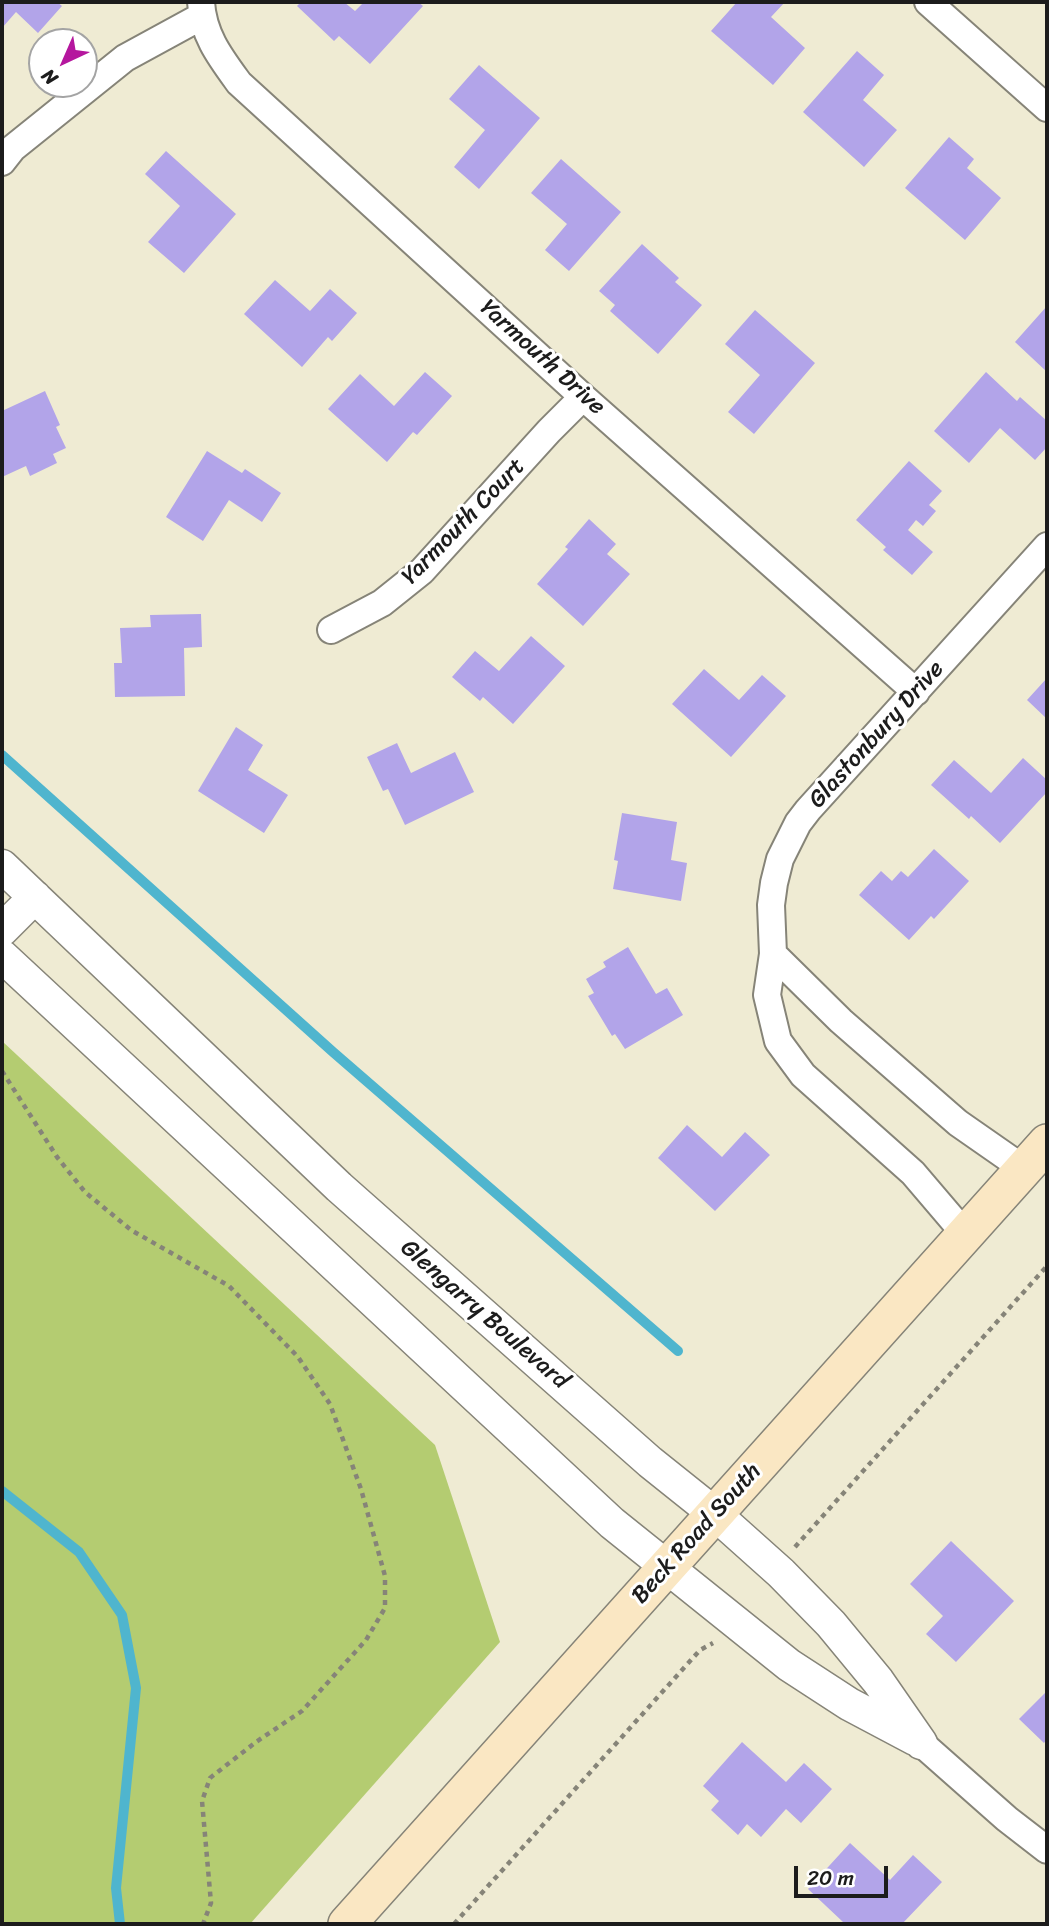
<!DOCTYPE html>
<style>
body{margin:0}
#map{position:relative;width:1049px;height:1926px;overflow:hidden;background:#efebd3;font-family:Sriracha,sans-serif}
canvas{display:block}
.frame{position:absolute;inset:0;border:4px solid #1c1c1c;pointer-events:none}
.north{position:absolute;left:28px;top:28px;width:70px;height:70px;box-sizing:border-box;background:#fff;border:2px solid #a4a4a4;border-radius:50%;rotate:224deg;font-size:19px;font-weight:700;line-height:28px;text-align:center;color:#1c1c1c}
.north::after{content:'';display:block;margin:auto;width:24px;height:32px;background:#b5179e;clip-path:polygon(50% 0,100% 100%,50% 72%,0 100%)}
.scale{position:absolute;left:794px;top:1866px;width:94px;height:32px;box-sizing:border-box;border:4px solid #1c1c1c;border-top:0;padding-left:9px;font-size:21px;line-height:24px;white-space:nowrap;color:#1c1c1c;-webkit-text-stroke:5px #fff;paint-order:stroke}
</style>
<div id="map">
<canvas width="1049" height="1926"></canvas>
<div class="frame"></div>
<div class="north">N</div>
<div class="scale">20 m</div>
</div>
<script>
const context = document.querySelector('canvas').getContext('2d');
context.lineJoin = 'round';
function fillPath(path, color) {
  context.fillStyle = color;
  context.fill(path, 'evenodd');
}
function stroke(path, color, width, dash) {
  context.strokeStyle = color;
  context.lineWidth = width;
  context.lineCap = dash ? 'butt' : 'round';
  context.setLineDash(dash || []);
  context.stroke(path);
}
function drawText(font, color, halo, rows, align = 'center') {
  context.font = font + ' Sriracha,sans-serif';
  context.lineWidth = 6;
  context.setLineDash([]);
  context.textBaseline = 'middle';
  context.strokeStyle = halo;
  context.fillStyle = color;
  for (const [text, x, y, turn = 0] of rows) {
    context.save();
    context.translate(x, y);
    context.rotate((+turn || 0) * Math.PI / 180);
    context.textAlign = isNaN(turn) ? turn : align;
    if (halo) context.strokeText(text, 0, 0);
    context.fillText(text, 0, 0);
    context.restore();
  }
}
const green = new Path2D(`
 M2 1041 435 1445 500 1642 250 1924H2Z`);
const stream = new Path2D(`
 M2 755 333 1052 678 1351
 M2 1491 79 1552 122 1615 136 1688 116 1888 120 1924`);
const building = new Path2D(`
 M2 2H57L62 6 38 33 16 12 2 28Z
 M301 2H344L355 11 364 2H418L423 6 370 64 339 36 334 41 297 6Z
 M737 2H785L771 17 805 48 773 85 711 31Z
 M857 51 884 75 863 100 897 130 864 167 803 112Z
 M479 65 540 118 479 189 454 167 485 130 449 99Z
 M949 137 974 159 967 168 1001 198 965 240 905 188Z
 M166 151 236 214 184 273 148 242 180 206 145 174Z
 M561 159 621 212 569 271 545 250 567 224 531 193Z
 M642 244 679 278 675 282 702 305 658 354 610 311 615 305 599 291Z
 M275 280 310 311 330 289 357 313 332 341 328 337 302 367 244 314Z
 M1047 306V372L1015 342Z
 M755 310 815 363 754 434 728 412 760 375 725 344Z
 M425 372 452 396 417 435 413 432 387 462 328 409 360 374 394 406Z
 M986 372 1017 401 1020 397 1047 421V447L1035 460 1000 428 969 463 934 431Z
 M45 391 60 425 56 427 66 448 53 454 57 463 30 476 26 466 2 477V411Z
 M207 451 242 473 245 469 281 493 262 522 229 500 203 541 166 517Z
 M909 461 942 491 929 505 936 511 923 526 916 520 908 530 933 552 912 575 883 550 886 547 856 520Z
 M589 519 616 544 607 554 630 574 583 626 537 584 568 549 565 547Z
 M201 614 202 647 184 648 185 696 115 697 114 663H122L120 628 151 627 150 615Z
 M531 636 565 666 513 724 483 697 480 701 452 677 475 651 499 671Z
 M704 669 739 700 762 675 786 696 731 757 672 704Z
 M1047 678V719L1027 700Z
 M236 727 263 745 248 770 288 795 264 833 198 791Z
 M397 743 411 773 455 752 474 792 405 825 388 789 383 791 367 757Z
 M1023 758 1047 780V792L1000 843 971 816 969 819 931 785 954 760 991 793Z
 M622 813 677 822 671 860 687 863 681 901 613 889 618 861 614 860Z
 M934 849 969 881 934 919 931 916 909 940 859 895 881 871 892 881 901 871 908 877Z
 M628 947 656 994 667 988 683 1015 625 1049 615 1034 612 1036 588 996 594 993 586 979 606 967 603 962Z
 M687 1125 722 1157 745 1132 770 1155 715 1211 658 1158Z
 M951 1541 1014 1601 956 1662 926 1634 943 1616 910 1584Z
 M1047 1691V1739L1044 1743 1019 1719Z
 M742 1742 786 1782 804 1763 832 1789 801 1823 786 1809 761 1837 747 1824 738 1835 711 1810 719 1801 703 1786Z
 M850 1843 890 1880 913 1855 942 1882 902 1924H841L843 1922 808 1889Z`);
const path = new Path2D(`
 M2 1071 57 1157 85 1192 131 1230 229 1286 298 1357 330 1404 361 1489 385 1576V1608L366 1640 302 1711 256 1742 210 1778 202 1801 211 1903 203 1924
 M795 1547 1047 1266
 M454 1924 700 1650 713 1643`);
const minor = new Path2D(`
 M201 2C203 35 220 57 239 83L583 397 916 692
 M928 2 1047 108
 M2 162 13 148 125 58 202 16
 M331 630 382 603 422 571 549 431 583 397
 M773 954 841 1021 958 1123 1024 1169
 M965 1234 913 1173 803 1075 778 1041 767 995 773 954 771 905 774 883 780 859 798 823 808 810 1047 546
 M921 1743 1007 1819 1047 1850`);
const tertiary = new Path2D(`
 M2 866 339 1187 650 1462 715 1514 781 1573 831 1624 878 1681 921 1743
 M2 930 35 897
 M2 956 612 1523 789 1665 849 1704 915 1739`);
const secondary = new Path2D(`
 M347 1924 1047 1143`);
const streetNames = [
 ["Yarmouth Drive",542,358,42],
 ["Yarmouth Court",464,522,-46],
 ["Glastonbury Drive",877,735,-48],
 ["Glengarry Boulevard",484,1315,41],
 ["Beck Road South",697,1534,-48]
];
fillPath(green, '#b4cc71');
stroke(stream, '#4fb5ce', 10);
fillPath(building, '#b2a4e9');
stroke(minor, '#868478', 30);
stroke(tertiary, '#868478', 35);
stroke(secondary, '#868478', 40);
stroke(path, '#868478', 4.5, [5, 5]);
stroke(minor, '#fff', 26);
stroke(tertiary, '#fff', 32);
stroke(secondary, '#fae7c3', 37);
drawText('24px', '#1c1c1c', '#fff', streetNames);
</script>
